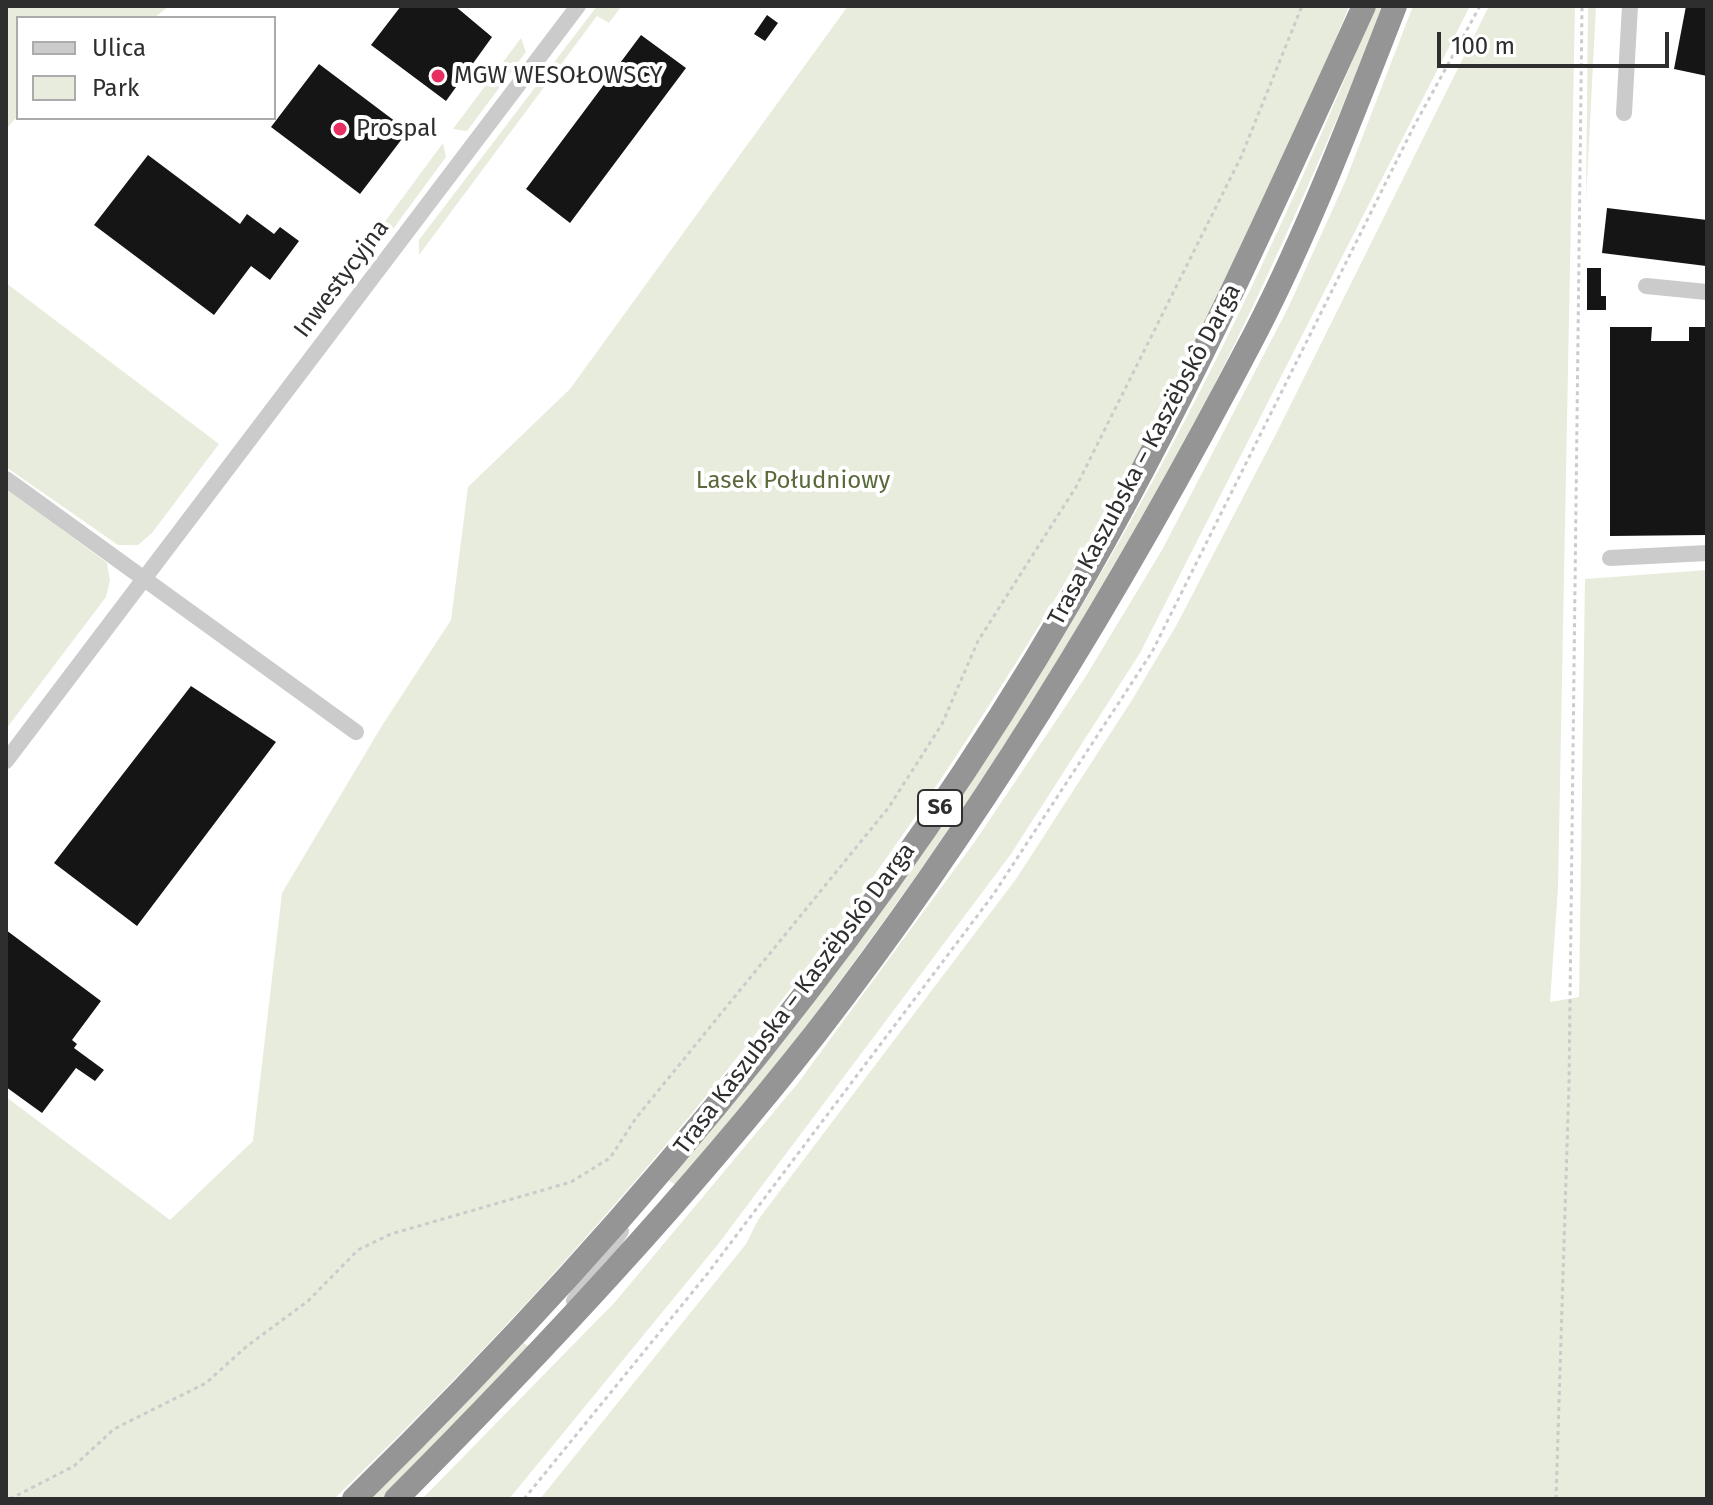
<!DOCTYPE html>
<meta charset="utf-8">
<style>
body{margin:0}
#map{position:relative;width:1713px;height:1505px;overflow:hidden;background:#fff;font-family:"Fira Sans",sans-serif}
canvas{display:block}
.frame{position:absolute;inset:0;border:8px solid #2e2e2e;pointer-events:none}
.legend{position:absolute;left:16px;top:16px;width:260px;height:104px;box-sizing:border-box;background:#fff;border:2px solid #ababab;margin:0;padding:10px 14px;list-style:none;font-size:24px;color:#2e2e2e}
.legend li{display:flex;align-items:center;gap:16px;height:40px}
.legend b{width:40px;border:2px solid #ababab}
.scale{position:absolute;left:1437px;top:32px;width:232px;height:36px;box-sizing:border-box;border:4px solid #2e2e2e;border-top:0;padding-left:10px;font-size:24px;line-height:28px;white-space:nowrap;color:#2e2e2e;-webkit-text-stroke:6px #fff;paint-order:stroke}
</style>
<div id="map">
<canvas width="1713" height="1505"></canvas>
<div class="frame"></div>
<ul class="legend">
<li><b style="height:10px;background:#cbcbcb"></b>Ulica</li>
<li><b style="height:22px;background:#e8ecdc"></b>Park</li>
</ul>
<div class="scale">100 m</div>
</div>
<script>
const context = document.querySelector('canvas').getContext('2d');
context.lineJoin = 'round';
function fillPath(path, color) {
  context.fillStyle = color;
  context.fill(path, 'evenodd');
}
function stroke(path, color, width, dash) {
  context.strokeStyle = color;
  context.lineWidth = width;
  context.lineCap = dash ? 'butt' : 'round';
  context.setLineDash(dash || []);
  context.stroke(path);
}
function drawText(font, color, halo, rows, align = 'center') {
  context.font = font + ' "Fira Sans",sans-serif';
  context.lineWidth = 8;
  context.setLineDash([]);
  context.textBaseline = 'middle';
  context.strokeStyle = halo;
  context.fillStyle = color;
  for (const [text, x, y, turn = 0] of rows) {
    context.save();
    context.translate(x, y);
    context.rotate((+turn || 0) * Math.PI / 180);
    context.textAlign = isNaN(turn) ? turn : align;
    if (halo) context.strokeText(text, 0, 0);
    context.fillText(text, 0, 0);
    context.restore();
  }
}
const green = new Path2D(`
 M6 6H169L154 18H18V116L6 129Z
 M597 6 620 8 609 23 597 16 419 255V240Z
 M848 6H1349C1312 103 1268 197 1223 290 1002 742 698 1151 334 1499H6V1097L170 1220 253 1141 282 893 383 724 451 620 468 487 570 389Z
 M1375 6H1384C1310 187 1230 369 1131 539 999 768 847 984 678 1186L669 1181C752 1079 828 972 904 865 947 805 994 747 1033 685 1169 471 1280 240 1375 6Z
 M1413 6H1470L1140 653 1011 854 719 1243 509 1499H422L615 1302 798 1083 976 840 1086 676 1162 550 1288 308 1345 182Z
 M1489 6H1575L1558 888 1550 1002 1579 997 1585 579 1707 570V1499H540L746 1244 758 1220 1016 879 1132 700 1176 626 1276 434Z
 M1588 6H1596L1586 201Z
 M521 38 526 52 467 131 453 129Z
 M443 143 446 157 393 229 378 231Z
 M6 283 219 444 152 533 138 545H118L6 467Z
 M6 488 107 563 110 581 106 597 6 729Z
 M524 1343 531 1349 382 1499H370Z`);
const building = new Path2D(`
 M401 6H455L492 37 446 101 371 45Z
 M1686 6H1707V76L1674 69Z
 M767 15 778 23 765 41 754 34Z
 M641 35 686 68 570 223 526 189Z
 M319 64 408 131 360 194 271 127Z
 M148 155 240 224 247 214 274 234 280 227 299 241 270 280 251 266 214 315 94 225Z
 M1607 208 1707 220 1706 266 1602 253Z
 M1587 268H1601V296H1606V310H1587Z
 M1610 327H1652L1651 341H1689V327H1707V535L1610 536Z
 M191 686 276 742 137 926 54 863Z
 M6 930 101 1001 72 1040 77 1044 74 1048 104 1070 95 1081 76 1068 42 1113 6 1087Z`);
const path = new Path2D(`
 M10 1499 74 1466 114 1429 206 1383 247 1346 308 1301 358 1250 391 1234 571 1182 610 1158 636 1118 889 807 942 724 978 641 1076 487 1241 157 1302 6
 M524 1499 708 1273 993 895 1152 652 1413 128 1480 6
 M1556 1499 1569 1084 1582 6`);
const minor = new Path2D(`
 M1624 113 1630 6
 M1646 286 1707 292
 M6 479 356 732
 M1610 558 1707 553
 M6 761 578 6
 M574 1301 621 1231`);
const highway = new Path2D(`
 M354 1499C627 1231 876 935 1069 603 1181 411 1272 208 1364 6
 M396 1499C544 1350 686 1198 816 1033 985 815 1129 576 1256 332 1309 229 1353 114 1395 6`);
const markers = [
 [438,76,8,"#e63062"],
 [340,129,8,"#e63062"]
];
const shields = [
 [940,808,44]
];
const shieldNames = [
 ["S6",940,808]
];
const poiNames = [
 ["MGW WESOŁOWSCY",454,76],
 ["Prospal",356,129]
];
const streetNames = [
 ["Inwestycyjna",342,279,-53],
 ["Trasa Kaszubska – Kaszëbskô Darga",1145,455,-62],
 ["Trasa Kaszubska – Kaszëbskô Darga",795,999,-53]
];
const parkNames = [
 ["Lasek Południowy",793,481]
];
fillPath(green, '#e8ecdc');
fillPath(building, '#151515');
stroke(path, '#cbcbcb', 3, [4, 4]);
stroke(minor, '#cbcbcb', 16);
stroke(highway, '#959595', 24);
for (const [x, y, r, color] of markers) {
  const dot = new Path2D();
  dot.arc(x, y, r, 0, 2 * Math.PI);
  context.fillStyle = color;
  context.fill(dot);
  stroke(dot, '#fff', 3);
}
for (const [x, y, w] of shields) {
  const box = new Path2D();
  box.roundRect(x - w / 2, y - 18, w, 36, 6);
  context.fillStyle = '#fff';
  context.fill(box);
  stroke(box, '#2e2e2e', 2);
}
drawText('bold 22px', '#2e2e2e', null, shieldNames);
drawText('24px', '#2e2e2e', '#fff', poiNames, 'left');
drawText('24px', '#2e2e2e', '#fff', streetNames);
drawText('24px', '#5b6a3b', '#fff', parkNames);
</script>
